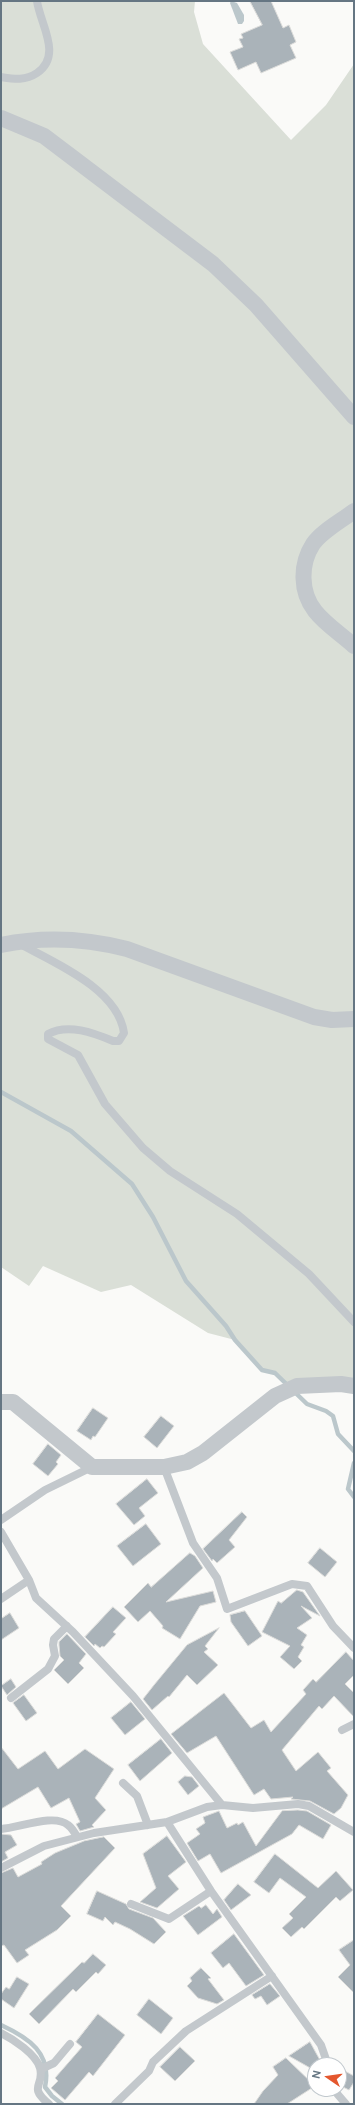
<!DOCTYPE html>
<style>
body{margin:0}
#map{position:relative;width:355px;height:2105px;overflow:hidden;background:#fafaf8;font-family:"DM Sans",sans-serif}
canvas{display:block}
.frame{position:absolute;inset:0;border:2px solid #657683;pointer-events:none}
.north{position:absolute;left:307px;top:2057px;width:40px;height:40px;box-sizing:border-box;background:#fff;border:1px solid #c1c8cd;border-radius:50%;rotate:283deg;font-size:11px;font-weight:700;line-height:16px;text-align:center;color:#657683}
.north::after{content:'';display:block;margin:auto;width:14px;height:18px;background:#e4572e;clip-path:polygon(50% 0,100% 100%,50% 72%,0 100%)}
</style>
<div id="map">
<canvas width="355" height="2105"></canvas>
<div class="frame"></div>
<div class="north">N</div>
</div>
<script>
const context = document.querySelector('canvas').getContext('2d');
context.lineJoin = 'round';
function fillPath(path, color) {
  context.fillStyle = color;
  context.fill(path, 'evenodd');
}
function stroke(path, color, width, dash) {
  context.strokeStyle = color;
  context.lineWidth = width;
  context.lineCap = dash ? 'butt' : 'round';
  context.setLineDash(dash || []);
  context.stroke(path);
}
const green = new Path2D(`
 M1 1H195L194 12 203 44 291 140 326 105 354 64V1382L292 1389 275 1373 262 1370 235 1340 208 1333 131 1285 101 1292 43 1266 29 1286 1 1267Z`);
const water = new Path2D(`
 M231 1 237 3 244 15V21L242 24H238L230 3Z`);
const stream = new Path2D(`
 M1 1092 71 1131 132 1184 153 1217 186 1281 226 1326 235 1340 262 1370 275 1373 307 1404 326 1411 333 1416 338 1434 354 1451
 M354 1463 348 1489 354 1497
 M1 2025C29 2038 52 2053 45 2087L52 2096 62 2104`);
const building = new Path2D(`
 M250 1H271L283 28 289 25 296 42 290 45 296 58 261 73 256 62 238 70 230 52 243 47 239 39 243 38 241 34 262 25Z
 M93 1408 108 1418 95 1437 93 1436 91 1440 77 1431Z
 M161 1416 174 1426 157 1448 144 1437Z
 M48 1444 61 1455 56 1462 58 1464 48 1476 33 1464Z
 M147 1479 158 1493 139 1508 145 1516 134 1525 116 1504Z
 M242 1512 247 1517 229 1540 235 1547 217 1563 213 1559 212 1561 203 1549Z
 M146 1524 161 1544 133 1566 117 1546Z
 M320 1548 337 1562 325 1577 308 1563Z
 M190 1553 195 1556 203 1568 166 1602 213 1591 216 1602 200 1606 180 1639 162 1628 163 1626 150 1611 138 1622 124 1607 148 1583 151 1587Z
 M297 1590 303 1592 320 1616 301 1606 312 1618 297 1628 307 1635 301 1645 304 1647 298 1657 302 1661 294 1669 280 1657 290 1646 262 1632 278 1601 281 1603Z
 M113 1607 126 1618 113 1632 116 1634 104 1647 102 1646 100 1648 95 1644 94 1646 85 1637Z
 M245 1611 262 1636 248 1646 231 1622 230 1615Z
 M10 1613 19 1628 1 1640V1619Z
 M219 1628 205 1646 208 1649 204 1652 218 1665 197 1685 187 1675 169 1697 168 1696 152 1710 143 1699 154 1685 187 1645Z
 M67 1634 86 1654 79 1663 84 1668 68 1684 54 1670 64 1660 60 1656 59 1645V1642Z
 M346 1652 354 1661V1675L345 1684 354 1693V1717L334 1696 322 1709 319 1706 282 1750 296 1771 318 1752 331 1768 327 1771 348 1795 341 1808 334 1814 310 1801 291 1799 293 1797 271 1799 264 1789 254 1795 216 1736 187 1753 171 1734 224 1693 251 1728 264 1720 271 1732 306 1694 303 1690 313 1679 316 1682Z
 M11 1679 16 1687 7 1695 1 1686Z
 M24 1695 37 1713 26 1721 13 1703Z
 M131 1702 145 1719 125 1735 111 1718Z
 M161 1739 172 1753 140 1781 128 1765Z
 M1 1747 18 1769 45 1751 58 1769 85 1749 114 1769 95 1798 106 1810 92 1825 94 1827 80 1831 76 1824 80 1822 69 1798 51 1808 38 1787 1 1809Z
 M185 1776 192 1777 199 1786 188 1795 178 1782Z
 M298 1810 307 1811 331 1825 323 1839 299 1825 292 1834 221 1873 210 1854 198 1861 187 1843 200 1834 196 1829 205 1823 203 1817 219 1811 227 1828 237 1823 238 1825 243 1822 256 1846 282 1811Z
 M1 1834 11 1835 17 1845 5 1852 8 1858 1 1862Z
 M167 1836 186 1862 168 1876 179 1889 157 1908 140 1902 156 1888 143 1854Z
 M104 1837 115 1848 61 1906 71 1916 57 1930 25 1950 29 1955 17 1963 4 1945 1 1946V1873L13 1868 18 1877 42 1864 41 1862 55 1853 84 1841Z
 M275 1854 318 1888 336 1871 353 1890 340 1901 336 1897 304 1929 302 1927 291 1937 282 1928 293 1918 289 1914 306 1897 280 1878 269 1893 254 1882Z
 M238 1884 251 1895 231 1910 224 1900Z
 M97 1891 126 1904 129 1909 153 1918 166 1932 154 1944 130 1929 115 1922 113 1925 105 1917 103 1921 87 1914Z
 M206 1905 213 1914 217 1909 222 1917 198 1935 183 1916 199 1906 201 1908Z
 M234 1934 264 1975 246 1986 229 1963 223 1968 211 1953Z
 M354 1940V1993L338 1977 350 1965 339 1950Z
 M93 1954 106 1965 98 1974 96 1972 76 1992 73 1989 39 2024 29 2014 82 1962 84 1963Z
 M201 1968 211 1978 208 1979 224 2000 217 2004 198 1998 187 1986 192 1981 190 1978Z
 M17 1977 29 1984 14 2008 1 1999V1994L6 1987 9 1989Z
 M270 1984 280 1996 267 2005 261 1996 255 1999 252 1995Z
 M149 1999 173 2018 161 2034 137 2015Z
 M98 2014 125 2035 93 2076 89 2072 65 2100 51 2088 58 2081 55 2078 82 2047 76 2042Z
 M310 2042 321 2062 312 2069 289 2056Z
 M180 2047 195 2061 175 2081 160 2067Z
 M286 2058 315 2086 287 2104H254L263 2091 278 2075 273 2067Z
 M343 2070 354 2076V2082L349 2090 339 2085V2077Z`);
const service = new Path2D(`
 M1 77C14 79 25 81 37 73 63 55 40 24 37 1
 M20 944C55 963 118 989 124 1033L119 1041H113C94 1033 68 1023 48 1034V1039L78 1055 105 1104 143 1148 170 1171 237 1214 309 1274 354 1322
 M164 1467 193 1543 217 1578 227 1609 292 1584 307 1586 333 1626 354 1648
 M1 1520 45 1490 92 1467
 M1 1532 29 1580 36 1598 73 1632 133 1696 222 1805
 M1 1599 29 1580
 M11 1698 48 1669 55 1656 53 1645 54 1639 67 1626
 M342 1730 354 1724
 M123 1783 137 1796 148 1825
 M167 1822 211 1891 321 2045 328 2065
 M1 1829C19 1828 54 1813 68 1825 72 1828 75 1833 77 1837
 M1 1868 44 1846 94 1833 167 1822 207 1807 222 1805 253 1808 298 1804 309 1806 354 1832
 M131 1904 169 1919 211 1891
 M1 2033C13 2039 36 2054 40 2068 45 2086 27 2086 49 2104
 M41 2069 54 2063 70 2044
 M333 2089 346 2104
 M115 2104 149 2071 153 2062 186 2031 272 1976`);
const minor = new Path2D(`
 M1 118 44 136 213 264 256 305 354 417
 M354 511C341 521 322 531 313 544 300 564 300 592 315 611 325 624 342 635 354 646
 M1 945C44 936 84 938 127 949L314 1017 332 1020 354 1019
 M1 1402H13L92 1467H164L187 1462 203 1453 275 1396 297 1386 341 1384 354 1386`);
fillPath(green, '#dadfd7');
fillPath(water, '#bbc7cb');
stroke(stream, '#bbc7cb', 4.5);
fillPath(building, '#aab3b9');
stroke(building, '#dcdcda', 1);
stroke(service, '#c3c8cc', 8);
stroke(minor, '#c3c8cc', 16);
</script>
